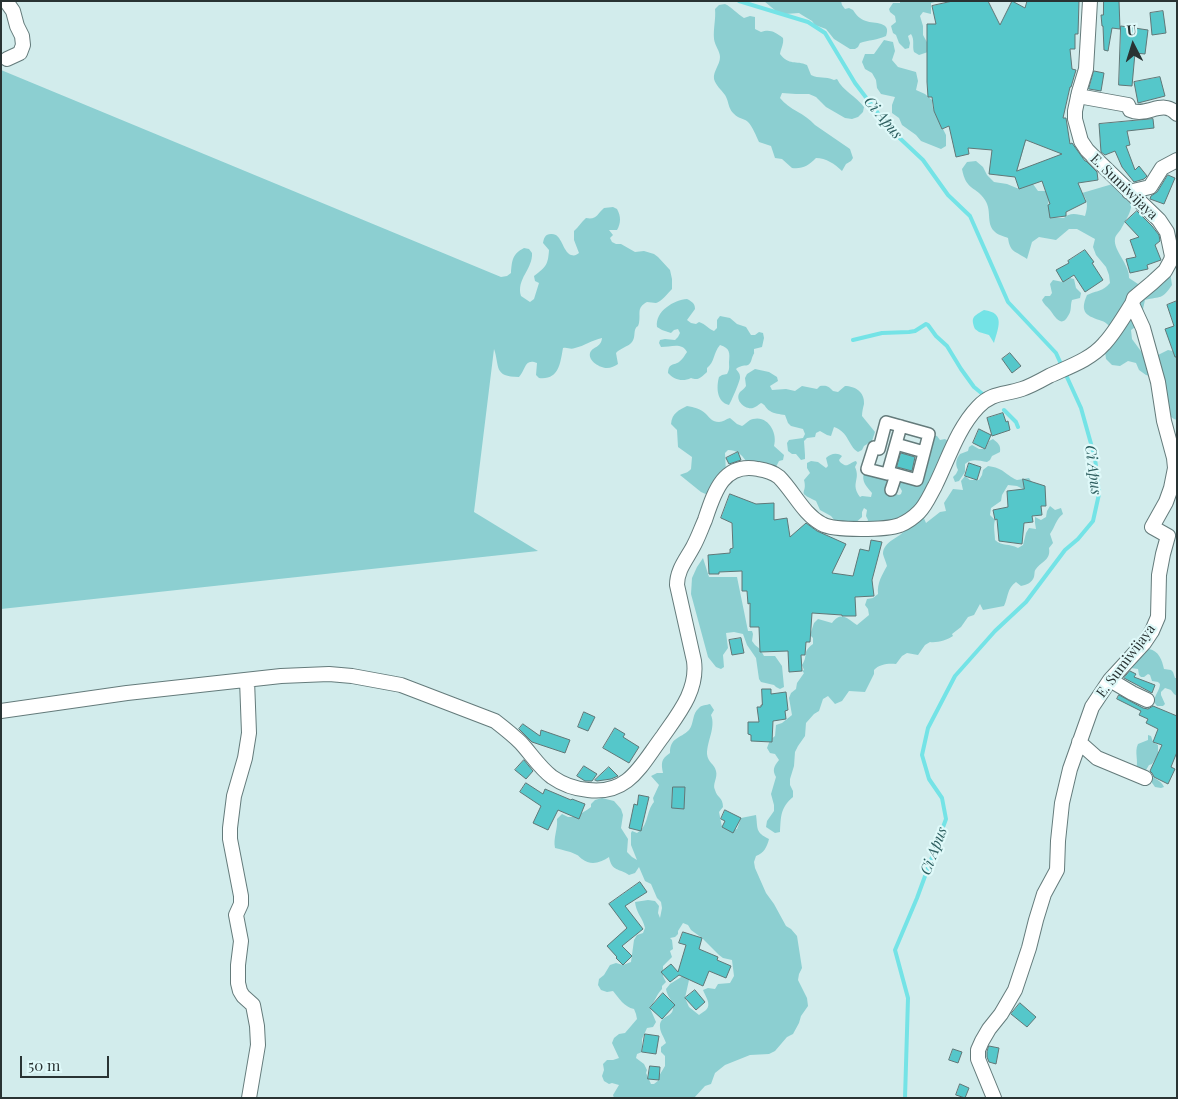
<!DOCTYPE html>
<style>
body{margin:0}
#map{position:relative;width:1178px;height:1099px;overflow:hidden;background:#d2ecec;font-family:"Playfair Display",serif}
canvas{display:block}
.frame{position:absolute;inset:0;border:2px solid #293333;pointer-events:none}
.north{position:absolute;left:1108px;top:20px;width:50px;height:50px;-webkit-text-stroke:4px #dff9f9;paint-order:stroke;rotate:355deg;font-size:14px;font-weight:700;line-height:20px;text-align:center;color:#293333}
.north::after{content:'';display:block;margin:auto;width:18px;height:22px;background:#293333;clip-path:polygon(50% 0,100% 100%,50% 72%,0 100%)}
.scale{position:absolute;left:20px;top:1056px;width:89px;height:22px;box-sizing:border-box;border:2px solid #293333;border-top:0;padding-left:6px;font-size:15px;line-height:18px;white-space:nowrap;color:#293333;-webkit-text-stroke:4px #dff9f9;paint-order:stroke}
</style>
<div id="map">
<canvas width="1178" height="1099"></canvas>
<div class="frame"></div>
<div class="north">U</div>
<div class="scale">50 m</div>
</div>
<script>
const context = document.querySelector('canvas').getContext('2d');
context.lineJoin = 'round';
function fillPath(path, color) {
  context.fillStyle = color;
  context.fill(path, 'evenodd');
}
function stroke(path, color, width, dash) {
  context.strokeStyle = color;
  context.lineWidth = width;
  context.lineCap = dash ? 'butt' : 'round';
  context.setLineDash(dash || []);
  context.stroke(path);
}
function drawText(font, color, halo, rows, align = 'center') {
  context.font = font + ' "Playfair Display",serif';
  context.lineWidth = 4.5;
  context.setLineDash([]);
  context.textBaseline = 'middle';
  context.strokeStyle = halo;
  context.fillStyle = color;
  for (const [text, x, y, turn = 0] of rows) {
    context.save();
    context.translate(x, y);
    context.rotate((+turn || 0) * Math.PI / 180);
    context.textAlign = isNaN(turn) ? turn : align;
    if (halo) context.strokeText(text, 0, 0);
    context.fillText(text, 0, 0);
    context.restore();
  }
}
const green = new Path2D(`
 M764 1H841L842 5 845 9 849 8 853 10C856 15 860 19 866 21 874 24 892 21 886 36 878 40 868 40 860 43L858 47 855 49H850L834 39 826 29 815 25 812 21 802 15 799 13 785 14 777 12Z
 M900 1H939L931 3V14L923 12 920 16 923 26V35L928 44V52L919 55 914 52C912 46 915 40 911 34L908 36 910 43 909 48 905 49 899 43 896 35 893 33 891 26 896 22 895 16 890 12 889 9 893 3H900Z
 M725 4C732 7 737 14 744 18L750 16 755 17V29L761 32C770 29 775 32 783 38 784 44 781 48 780 54 789 66 796 60 807 65L811 75C819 79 825 76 834 80L837 79C843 91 856 96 864 107L863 112 858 117 852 119 845 118 826 107 816 97 809 94H796L782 93 780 98C789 110 805 113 815 125L850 149 853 158 851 161 846 164 842 171C835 164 826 158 816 158 808 166 803 169 792 168L782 159 775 158 771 146 759 142C756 136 753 127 748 122 745 119 742 119 738 117 727 110 730 103 725 95 721 89 716 86 714 79 713 71 720 65 720 57 720 51 715 46 714 39 713 29 716 19 715 9L719 5Z
 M884 40 893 42 895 51 892 60 898 67 916 72 918 81 916 90 925 94 932 100 933 109 946 135V146L941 149 921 141 916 135 902 125 899 118 892 113V105L895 97 881 94 877 88 876 80 872 73 865 69 862 62 865 54H874Z
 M1 70 501 277 507 276 511 273C512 261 512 254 524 248L529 249 532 253C533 269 516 279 521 296L530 302 534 299 539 283 535 281 534 276C546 267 548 265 549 250L543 243C544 238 545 234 551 234 562 233 562 251 571 255 575 256 576 255 579 253L574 240V231C579 227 581 222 586 218 597 220 597 214 604 208L613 207 617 209C621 216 621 223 617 230H609L613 235 610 238 612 242 616 244H621L635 252 644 251 654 254 658 257 670 270 672 279V289C668 293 661 302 656 303 653 303 650 302 647 302 636 308 641 313 639 323 637 330 638 323 635 330 634 334 635 338 632 342 628 347 620 348 616 353L618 364C615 366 611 368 607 368 600 368 588 361 590 353 593 346 601 348 602 338 592 340 584 346 575 348 570 350 568 347 563 348 560 364 559 380 539 378L536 375 537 363C524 358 526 370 519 377 493 377 500 366 494 349L474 512 538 551 1 609Z
 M976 161 983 167 987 175 994 182 1007 184 1019 189 1030 183 1033 184 1038 191H1050L1048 205 1053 208 1050 218H1064C1069 212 1078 214 1085 216 1088 206 1088 201 1082 193L1116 183C1120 187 1128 192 1130 197 1135 207 1126 220 1121 229 1119 232 1115 236 1115 239 1113 250 1130 265 1129 278L1138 284C1151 282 1153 279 1158 267L1168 263 1177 262V269L1169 265 1172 285C1162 300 1161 296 1145 300L1143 309 1145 320 1131 330 1132 339 1143 354 1152 358 1168 350 1177 352V420L1174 419 1167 414V397L1164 388 1154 377 1146 375 1139 370 1136 363 1128 361 1120 366 1112 365 1106 359 1105 351 1112 329C1109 326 1106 322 1102 321 1087 316 1079 313 1087 295 1098 290 1102 292 1110 283L1109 275 1106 267 1096 255 1093 247 1095 239 1077 229H1069L1056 240 1039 237 1032 242 1027 259C1016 251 1010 253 1008 238 1004 236 997 235 994 231 986 223 992 210 985 200 976 186 966 191 962 169L967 162Z
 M1070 278 1074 279 1076 288 1081 293 1080 298 1072 300C1070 306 1072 311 1068 316 1061 329 1054 315 1050 310 1047 306 1044 305 1042 300L1045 296H1050L1052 293 1050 284 1053 280 1063 282 1066 279Z
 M687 299C693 302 695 304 695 309L687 320 691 323 696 324 699 322C706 324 708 329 714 331L717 328V320L720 316 730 318 737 324 746 327 751 335H755L759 332 763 333 764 338 762 347 754 349C754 357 755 350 752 358 749 370 745 362 736 369 738 372 740 373 740 377 741 379 731 402 729 405 717 402 716 388 719 377L722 375 727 374C730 369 729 367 729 362 730 353 730 348 720 345 713 353 715 362 707 368V372C701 377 699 381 691 378 683 382 674 380 668 373 669 363 672 366 679 362 682 360 685 355 687 352 682 342 671 347 661 347L659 343 660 340 665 339 675 340 678 337 680 333 678 329 674 330 671 333 662 330 657 327C655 311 674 300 687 299Z
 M755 369 769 372 777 377 778 381 770 386 772 390 786 389 795 391 802 386 817 389 820 386C826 385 829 386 833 391L838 392 845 386C855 386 865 392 864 404 863 408 862 412 862 416L875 432 872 441 864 446 862 450 858 452C848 446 849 432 834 427L831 436 827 435 820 431 816 433 815 437 807 438 804 441 805 455V459L801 460 796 454H792L788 451 787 443 789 440 803 438 805 434 803 429 791 426 788 423 785 415C780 414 774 414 770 411 765 408 766 405 761 403 758 405 756 407 753 408 745 410 734 400 740 392 742 390 744 389 746 386L745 378 747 374Z
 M687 406C694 407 701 409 706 414 710 418 712 422 719 422 723 422 726 419 730 418L737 424 742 426C746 424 748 420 753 419 768 415 778 433 774 446L784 455 783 460 779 461 775 469 745 465 746 461C741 454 737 450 728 450L725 453 726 473 708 495 701 492 680 475C684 473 688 473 691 469L692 457 678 447 677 430 671 424C672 413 679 410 687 406Z
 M933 435 937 436 940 440 945 439 948 441 938 464V463H937L939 468 923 516 926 523 940 512 946 511 944 503 953 489 963 490 961 481 965 476 970 480H979L982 475 983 470 988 466C1004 468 1004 474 1017 480L1029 478 1033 484 1027 491 1017 486 1008 485 1002 495 1001 501 991 508 990 515 995 520C993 527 995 533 995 540 1003 547 1009 543 1018 548L1023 545 1026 533 1029 528 1036 529 1035 523V517L1041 520 1046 517 1047 511 1050 506 1055 510 1061 508 1063 514C1056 519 1055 527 1050 534L1053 543 1049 548C1051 560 1042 561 1036 569 1034 571 1035 573 1034 577 1032 583 1026 585 1021 586L1016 582C1007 588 1008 598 1004 606L983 610 980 604 974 615 968 617 961 627 952 634 953 636C947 640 937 643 930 642L925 645 918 655 907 653 902 656 896 664C889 663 879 664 874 670V674L865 692 849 691 842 701 835 704 828 696 823 699 819 711 814 714 806 723 805 736 798 746 795 752 794 766 790 779V785L793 791V797C780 808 781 817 780 832L775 833 766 827 767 821 774 811V805L771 794 776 777C772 770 774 766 779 760L775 754 770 753 767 748 770 740 775 736 776 725 782 723 792 715 789 698 791 693 796 689 797 683 804 673 802 671 804 670 802 665C809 655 801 653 813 644V638L810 635 814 623 818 619 832 623C841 611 847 618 857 625L869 615 868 609 865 605 867 599 873 598 878 594C877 583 882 575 887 566 886 562 884 558 883 554 883 541 900 538 906 529L895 520H893L865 526 868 520 866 516 867 510 864 508 862 512V517L854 524 835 521 831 516 820 510 816 501C795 491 808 495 804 480L810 473 807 468V463L811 461 818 462 826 468 828 466 826 458C830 454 837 452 842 456L839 460 840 462C848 469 848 463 856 461L857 463 855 467C861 480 850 483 860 497L862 496 871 497 872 493C867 487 861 482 864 472L889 479 888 485 885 489V491L899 495 901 494 902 491 898 484V480L915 482Z
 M993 439C998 443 1001 445 1000 452L992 456 990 460 987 462C979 461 972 458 965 464V472L959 481 955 482 953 477 956 474 958 470C955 464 956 459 960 454L968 451 969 447 972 445 979 449H985L989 441Z
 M703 558 709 577H737L748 631H752L753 634 752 641 755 645 760 649 764 656H775L782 666 784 687 780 689 776 687 774 685 761 682 759 679 756 658 747 645 743 634 734 632 726 633 728 648 723 655 724 667 721 669 716 667 708 657 691 594 692 578 697 567Z
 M1149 649C1159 651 1162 660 1164 669L1171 670 1173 672 1175 678H1177V696L1174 694 1171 690 1165 688 1161 692V695L1165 704 1163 706H1157L1154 702C1154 696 1160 690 1160 684L1158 682 1152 681 1150 675 1148 674 1144 677H1141L1139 675 1138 669 1131 668 1129 665 1143 650Z
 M710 704 714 710 711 715C716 727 707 741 707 754 708 763 714 763 716 771 718 778 712 784 715 790 717 798 723 797 723 807L719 812 722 827H725L731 830 737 829 741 818 756 815C758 829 755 832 769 839 767 847 764 853 756 856L754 862 755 868 766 893 774 904 786 926 791 929 797 936 802 968 799 974 798 980 807 998 808 1006 801 1016 799 1023 793 1034 787 1037 775 1051 769 1054 750 1055 725 1065 715 1073 711 1084 705 1086 694 1098H614L613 1095 619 1085 612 1083 609 1084 604 1081 602 1076 604 1070 603 1064 607 1060H613L619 1058 612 1043 614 1038 619 1034 625 1033 637 1019 636 1014 634 1009C624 1007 619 998 613 991L607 992 601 990 598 985 599 979 604 975 610 965 616 963 623 965 631 962 634 940 637 935 643 933 645 928C643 918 636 913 635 902L648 900 655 901 659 906 658 913 660 918 662 908 661 902 657 898 651 884 645 881 639 867 635 873 629 875C619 868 612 872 609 857 600 863 591 866 582 859 578 856 580 856 575 854 569 851 562 850 555 848 553 838 558 829 557 819L562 814 568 817H576C581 813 586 811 591 807V804L595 800 602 798 614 801 621 809 623 815 621 828 628 839 627 852 632 857 637 860 631 845V833L632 831 637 833C649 826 646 811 654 802L653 798 659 785 651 776 657 773H663C661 763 661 759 670 753 670 737 680 739 689 730 694 724 692 713 699 708 701 705 707 705 710 704ZM683 923 688 925 691 930 702 938 719 955 723 958 732 960 734 976 730 983 718 984 715 989 708 988 703 990C705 996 712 1004 706 1010 704 1012 701 1013 699 1015L689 1007 685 998 689 980 686 974 670 984 666 989C667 997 674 1002 673 1008 673 1018 659 1015 660 1027 660 1032 664 1037 666 1043L661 1047V1052L665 1056V1066L659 1076V1080L654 1084H651L646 1073 647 1070 644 1064 636 1058 637 1054 642 1052V1039L647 1028 653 1027 656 1022 650 1008C655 1001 657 994 662 989V986L666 982 663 976V966L672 957 670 951 673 949 672 940 670 938 675 937 678 934V931Z
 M1148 735 1151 736 1153 742 1158 745V755L1152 764 1149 765 1146 770C1150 778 1161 779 1164 787L1161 788 1155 787 1150 780 1136 769C1139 761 1134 752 1138 744L1148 740Z`);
const water = new Path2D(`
 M984 310C1006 313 998 328 994 343L989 335 979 332 975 329C970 317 974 316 984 310Z`);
const stream = new Path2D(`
 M739 1 808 22 825 33 855 83 890 129 923 160 948 195 970 216 1008 302 1056 353 1081 408 1095 458 1099 494 1093 521 1078 539 1065 550 1026 602 995 631 955 676 928 728 922 755 929 779 942 798 946 819 917 898 895 950 908 998 905 1098
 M853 340 882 333 909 332 915 331 926 324 928 325 936 336 947 346 961 369 974 387 985 396
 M1004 410 1016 422 1018 427`);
const building = new Path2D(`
 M953 1H988L1000 25 1012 1 1025 8 1027 1H1079L1078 34H1075V49H1070L1072 69 1076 70 1071 87H1070L1063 118H1066L1070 144 1072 143 1085 161H1086L1097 172 1098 180 1078 183 1086 202 1066 212V216L1050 218 1048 205 1050 204 1042 181 1019 189 1015 177 989 174 992 150 968 148 969 154 956 157 949 126 942 129 934 111 932 97H928L927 82V24H936L932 6ZM1026 140 1062 154 1017 171Z
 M1104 1H1119L1120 29 1112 28 1108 51 1104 50 1103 26H1102L1101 15H1103Z
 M1163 11 1166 33 1152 35 1150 13Z
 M1121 26 1148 30 1145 54 1135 53 1132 86 1119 85Z
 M1094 71 1104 73 1101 91 1089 89Z
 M1160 77 1165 96 1138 103 1134 82Z
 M1153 119 1154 128 1127 131 1130 145 1126 146 1135 170 1139 166 1147 176 1144 179 1134 182 1122 167 1115 151 1105 155 1101 152 1099 124Z
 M1168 175 1175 178 1164 204 1150 199 1151 196 1157 192Z
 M1137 211 1152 226 1159 235 1160 241 1155 245 1161 260 1147 265 1148 269 1130 273 1126 259 1136 257 1130 240 1139 237 1125 222Z
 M1085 250 1094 262 1092 263 1103 280 1085 292 1074 275 1063 282 1056 270 1069 263 1068 261Z
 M1177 301V357H1175L1165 329 1174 326 1167 305Z
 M1010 353 1021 366 1012 373 1002 359Z
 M1003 413 1006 422 1008 421 1010 430 992 436 987 418Z
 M979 429 991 435 985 449 973 443Z
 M738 452 741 460 729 464 726 458Z
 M901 453 915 457 912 471 897 467Z
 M969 463 981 467 977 480 965 476Z
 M1023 479 1045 486 1046 506H1041L1042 515 1032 516 1033 522 1024 523 1022 544 999 541 997 519 995 520 993 510 1008 507 1007 491 1024 489Z
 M730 494 756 504 774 503V520L787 518 790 537 806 523 817 531 846 544 832 573 853 576 860 549 869 551 871 540 882 542 872 580 874 596 855 597 856 616H842V615L812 613 810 642H806L805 655H801L802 671 789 672 788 651 760 652 759 627H750V603L748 604 747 591H742V571L719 572V574H709L708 555 730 553V549L733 548 732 523 721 518Z
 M741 638 744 653 732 655 729 640Z
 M1130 671 1136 674 1134 677 1155 685 1152 693 1124 678Z
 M762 689H771V694L786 692 788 710 785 711 786 719 773 721 772 742 751 741V735L748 734V722H759L757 707H761V705H762Z
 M1119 695 1143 708 1148 709 1153 706 1177 716V752L1171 767 1175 769 1168 784 1154 777 1152 773 1150 771 1162 745 1153 742 1158 729 1146 723 1148 719 1139 715 1141 711 1117 699Z
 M584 712 595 717 588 731 578 727Z
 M523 724 540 736 541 730 570 740 565 753 532 742 519 729Z
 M615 728 625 734 623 737 639 747 629 763 603 748Z
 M524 760 533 771 526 779 515 770Z
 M584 766 597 774 592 781H585L577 776Z
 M609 767 618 776 611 779 597 781 595 780Z
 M526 783 543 794 545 789 571 800 572 799 585 804 579 819 558 810 548 830 533 823 541 806 520 792Z
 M673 787H685L684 809 672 808Z
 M639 795 649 797 641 831 629 828 634 804 637 805Z
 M725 810 741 818 733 833 722 827 725 821 721 819Z
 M640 882 647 892 625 906 643 929 622 946 632 956 623 965 616 958 617 957 607 946 627 928 609 904Z
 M683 932 702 938 699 949 718 957 717 960 731 966 726 978 709 971 703 986 679 975 670 982 661 972 671 964 678 972 686 945 679 943Z
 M695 990 705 1002 696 1010 685 998Z
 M663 993 675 1005 662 1019 650 1008Z
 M1020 1003 1036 1017 1027 1027 1011 1014Z
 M645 1034 659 1036 656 1054 642 1052Z
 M989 1046 999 1048 996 1064 989 1062 987 1057V1052Z
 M953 1049 962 1052 958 1063 949 1060Z
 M650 1066 660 1067 659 1080 648 1079Z
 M960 1084 969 1088 965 1098 956 1095Z`);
const pedestrian = new Path2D(`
 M896 444 924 452
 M888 472 917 480 929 434 886 422 879 449 874 447 867 469 887 474 888 472 901 426
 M891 490 896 475`);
const minor = new Path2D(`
 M6 1 13 11 17 26 22 36 23 45 20 53 7 59
 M1078 96 1128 105 1130 110C1147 118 1162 98 1177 114
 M1129 192 1150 187 1162 168 1177 160
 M247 680 249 733 245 758 234 796 230 828V839L241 896V904L236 915 241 941 238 965V983L240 991 243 996 253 1005 257 1026 258 1045 249 1098
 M1110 680 1132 693 1147 700
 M1 711 127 693 281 676 329 674 352 676 401 685 495 721C504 728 513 735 521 743 531 754 540 768 552 777 562 784 576 789 588 790 629 795 641 765 663 736 679 713 698 690 694 661L677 585C677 570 686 560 693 547 698 538 701 529 705 520 714 493 723 462 758 469 765 470 774 473 779 477 794 492 803 514 822 524 834 531 887 530 900 525 907 522 914 517 919 512 926 505 930 495 935 486 948 460 957 429 978 407 992 392 1004 395 1022 389 1031 386 1040 381 1049 376 1068 367 1090 360 1104 344 1114 334 1124 316 1132 304
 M1079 742 1097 758 1145 778
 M994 1098 978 1059V1050L982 1041 989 1029 1001 1014 1015 990 1029 948 1036 920 1044 894 1057 870 1058 841 1062 803 1070 769 1092 707 1110 680 1144 643 1152 631 1158 617 1159 575 1163 554 1168 536 1152 527 1166 502 1171 488 1175 468 1174 458 1164 421 1158 382 1143 328 1132 304 1134 298 1152 283 1165 271 1171 260 1172 256 1167 232 1159 220 1096 159 1087 150 1081 141 1075 119V111L1079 92 1086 69 1090 1`);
const streetNames = [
 ["E. Sumiwijaya",1124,187,44],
 ["E. Sumiwijaya",1126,661,-53]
];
const waterNames = [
 ["Ci Apus",883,118,50],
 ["Ci Apus",1093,470,83],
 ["Ci Apus",934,851,-69]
];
fillPath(green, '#8ccfd1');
fillPath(water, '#74e3e6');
stroke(stream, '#74e3e6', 4);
fillPath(building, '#55c7ca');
stroke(building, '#607777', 1);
stroke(pedestrian, '#647b7b', 14);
stroke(minor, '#647b7b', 16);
stroke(pedestrian, '#fff', 11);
stroke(minor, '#fff', 14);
drawText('14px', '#293333', '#dff9f9', streetNames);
drawText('italic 15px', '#2d5e5f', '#dff9f9', waterNames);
</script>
